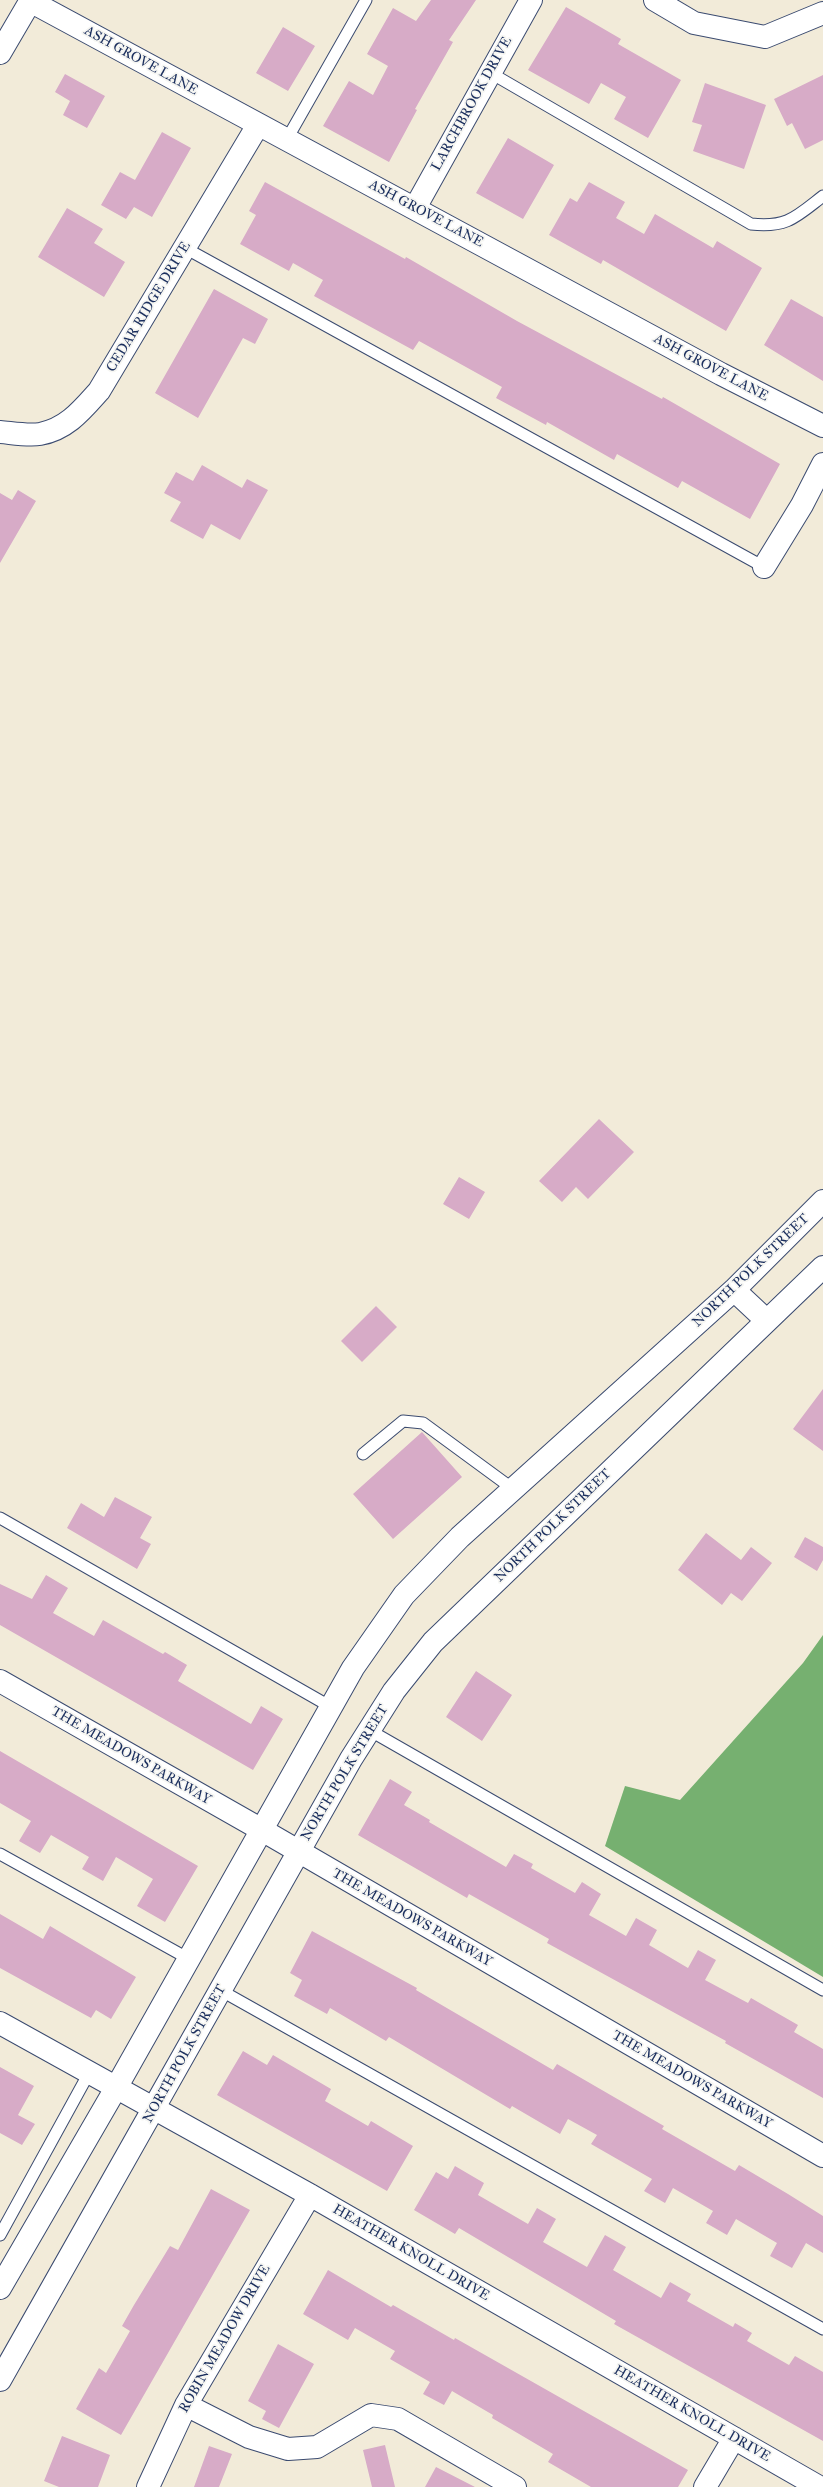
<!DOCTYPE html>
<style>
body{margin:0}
canvas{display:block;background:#f2ebd9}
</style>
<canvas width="823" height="2487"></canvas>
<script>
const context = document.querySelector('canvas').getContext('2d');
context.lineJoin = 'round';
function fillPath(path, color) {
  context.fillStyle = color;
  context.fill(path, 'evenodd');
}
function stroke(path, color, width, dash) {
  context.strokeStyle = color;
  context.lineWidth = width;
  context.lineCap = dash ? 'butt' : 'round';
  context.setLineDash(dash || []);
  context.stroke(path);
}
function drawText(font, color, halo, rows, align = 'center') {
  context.font = font + ' "IM FELL Great Primer",serif';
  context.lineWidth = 3.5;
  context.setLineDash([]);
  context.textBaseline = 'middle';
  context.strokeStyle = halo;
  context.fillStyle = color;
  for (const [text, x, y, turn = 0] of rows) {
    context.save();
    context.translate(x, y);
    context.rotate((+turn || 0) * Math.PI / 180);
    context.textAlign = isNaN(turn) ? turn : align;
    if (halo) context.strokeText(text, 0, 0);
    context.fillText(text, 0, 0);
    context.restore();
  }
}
const forest = new Path2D(`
 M823 1635V1977L605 1846 625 1786 680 1800 803 1663Z`);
const building = new Path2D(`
 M431 0H476L449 40 453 42 415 109 417 110 389 162 323 126 349 81 373 95 388 66 367 54 393 8 416 21Z
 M566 7 621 39 618 44 681 80 648 138 614 119 626 97 601 83 589 104 528 70Z
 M283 27 315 46 288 91 256 73Z
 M65 74 105 96 87 128 63 115 70 101 55 92Z
 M823 75V140L805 149 792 123 787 126 774 99Z
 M705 83 766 105 744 169 693 151 702 125 692 122Z
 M162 132 191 148 152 217 134 207 126 219 101 205 120 172 135 180Z
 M508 138 554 165 523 219 476 193Z
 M265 182 405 259 406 257 517 321 662 399 663 397 780 464 750 519 682 481 678 488 617 454 614 460 547 422 546 425 496 398 502 387 419 341 413 350 314 296 323 280 293 263 289 271 240 244 256 215 249 211Z
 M589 182 625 202 616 218 644 234 655 214 713 248 717 241 762 268 726 331 603 260 601 264 549 235 570 198 577 202Z
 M67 208 103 229 94 243 125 262 104 297 38 257Z
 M214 289 268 319 255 344 243 338 198 418 155 393Z
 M791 299 823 317V381L764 345Z
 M202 465 242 488 247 479 268 490 240 540 211 524 203 539 170 521 181 502 164 493 176 472 193 481Z
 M18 490 36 501 0 563V493L12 500Z
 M599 1119 634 1152 588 1199 576 1187 562 1202 539 1181Z
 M459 1177 485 1192 469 1219 443 1204Z
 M376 1306 397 1327 362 1362 341 1341Z
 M823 1389V1451L793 1429Z
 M422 1432 462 1477 393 1539 353 1494Z
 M115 1497 152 1517 140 1538 151 1544 137 1569 67 1528 81 1503 104 1517Z
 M706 1533 741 1560 751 1547 772 1563 742 1601 731 1593 722 1605 678 1570Z
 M805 1537 823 1547V1560L817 1571 794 1557Z
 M46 1575 68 1588 53 1613 94 1636 103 1620 163 1654 165 1652 187 1665 178 1681 251 1724 261 1706 283 1719 253 1770 0 1625V1584L32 1599Z
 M476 1671 512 1695 482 1741 446 1717Z
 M0 1751 198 1866 165 1922 137 1906 153 1879 116 1857 103 1881 82 1869 89 1857 51 1835 40 1853 19 1841 31 1821 0 1803Z
 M390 1779 412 1792 404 1805 430 1820 429 1822 506 1867 514 1854 533 1864 531 1868 575 1893 582 1882 601 1894 589 1915 626 1936 636 1918 657 1930 649 1945 688 1968 698 1950 716 1960 705 1980 748 2003 751 1998 798 2025 794 2032 823 2049V2098L725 2043 726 2041 547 1943 549 1939 469 1894 467 1898 358 1835Z
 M0 1914 43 1939 50 1926 136 1977 111 2019 96 2010 91 2018 0 1968Z
 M312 1931 417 1988 416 1990 553 2070 557 2064 664 2126 662 2129 735 2171 739 2165 788 2194 823 2216V2253L806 2243 792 2268 770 2256 777 2243 736 2219 727 2235 706 2223 713 2211 673 2188 665 2203 644 2191 652 2179 591 2144 597 2135 568 2119 560 2134 512 2106 510 2109 389 2037 386 2041 330 2008 327 2014 294 1996 302 1980 290 1973Z
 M243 2051 267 2065 273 2055 331 2089 325 2101 368 2126 371 2121 413 2146 387 2191 217 2095Z
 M0 2067 34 2086 18 2115 35 2124 22 2145 0 2133Z
 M455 2166 484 2183 478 2195 528 2224 537 2208 556 2219 543 2242 587 2267 605 2235 626 2247 613 2270 661 2298 670 2282 691 2294 687 2301 733 2327 735 2323 752 2333 747 2341 789 2365 795 2356 823 2372V2441L614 2324 616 2321 459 2228 455 2234 414 2210 436 2172 448 2179Z
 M211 2189 250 2210 121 2435 76 2409 99 2368 106 2373 130 2331 122 2326 134 2305 170 2246 178 2250Z
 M328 2270 391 2307 393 2305 454 2340 455 2338 688 2470 678 2487H591L548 2462 553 2454 492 2418 493 2415 452 2391 444 2405 423 2394 430 2382 390 2359 395 2351 355 2328 348 2340 303 2314Z
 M278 2344 314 2364 279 2428 262 2419 266 2411 248 2401Z
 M62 2436 110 2455 98 2487H59L44 2481Z
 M385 2445 395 2487H372L363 2450Z
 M209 2446 232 2454 219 2487H194Z
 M436 2467 475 2487H425Z`);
const service = new Path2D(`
 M489 72 751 224C787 228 796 217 823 196
 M287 139 366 0
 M185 248 764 567
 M363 1454 403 1421 423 1423 513 1489
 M0 1518 331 1707
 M369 1730 823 1990
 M0 1854 189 1959
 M220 1990 823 2329
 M0 2235 89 2073`);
const minor = new Path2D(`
 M655 0 694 23 765 37 823 13
 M30 1 721 374 823 426
 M0 53 31 0
 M415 208 531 0
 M0 432C12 433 28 436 40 434 67 429 82 410 99 391L258 125
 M764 567 802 505 823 464
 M0 2023 310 2195 819 2487
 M186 2405 249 2437 288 2449 317 2447 371 2415 398 2419 515 2487
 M148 2487 186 2405 310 2195
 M705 2487 734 2438`);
const tertiary = new Path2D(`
 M0 1681 262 1830 823 2156`);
const secondary = new Path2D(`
 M734 1290 766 1320
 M0 2288 116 2088 353 1668 404 1595 460 1537 734 1290 823 1201
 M0 2380 351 1759 394 1691 433 1642 823 1267`);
const streetNames = [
 ["ASH GROVE LANE",141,61,29],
 ["LARCHBROOK DRIVE",472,104,-61],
 ["ASH GROVE LANE",426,214,28],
 ["CEDAR RIDGE DRIVE",149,307,-59],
 ["ASH GROVE LANE",711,368,28],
 ["NORTH POLK STREET",751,1271,-44],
 ["NORTH POLK STREET",553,1526,-44],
 ["THE MEADOWS PARKWAY",131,1756,30],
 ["NORTH POLK STREET",345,1773,-59],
 ["THE MEADOWS PARKWAY",412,1918,30],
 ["NORTH POLK STREET",185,2054,-61],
 ["THE MEADOWS PARKWAY",692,2080,30],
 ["HEATHER KNOLL DRIVE",411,2253,30],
 ["ROBIN MEADOW DRIVE",225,2339,-60],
 ["HEATHER KNOLL DRIVE",692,2414,30]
];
fillPath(forest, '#76b070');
fillPath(building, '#d7abc7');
stroke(service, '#3b4b70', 13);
stroke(minor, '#3b4b70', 24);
stroke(tertiary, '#3b4b70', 24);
stroke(secondary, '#3b4b70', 24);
stroke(service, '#fff', 11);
stroke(minor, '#fff', 22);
stroke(tertiary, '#fff', 22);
stroke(secondary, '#fff', 22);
drawText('14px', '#1b2f5e', '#f6f6f2', streetNames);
</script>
